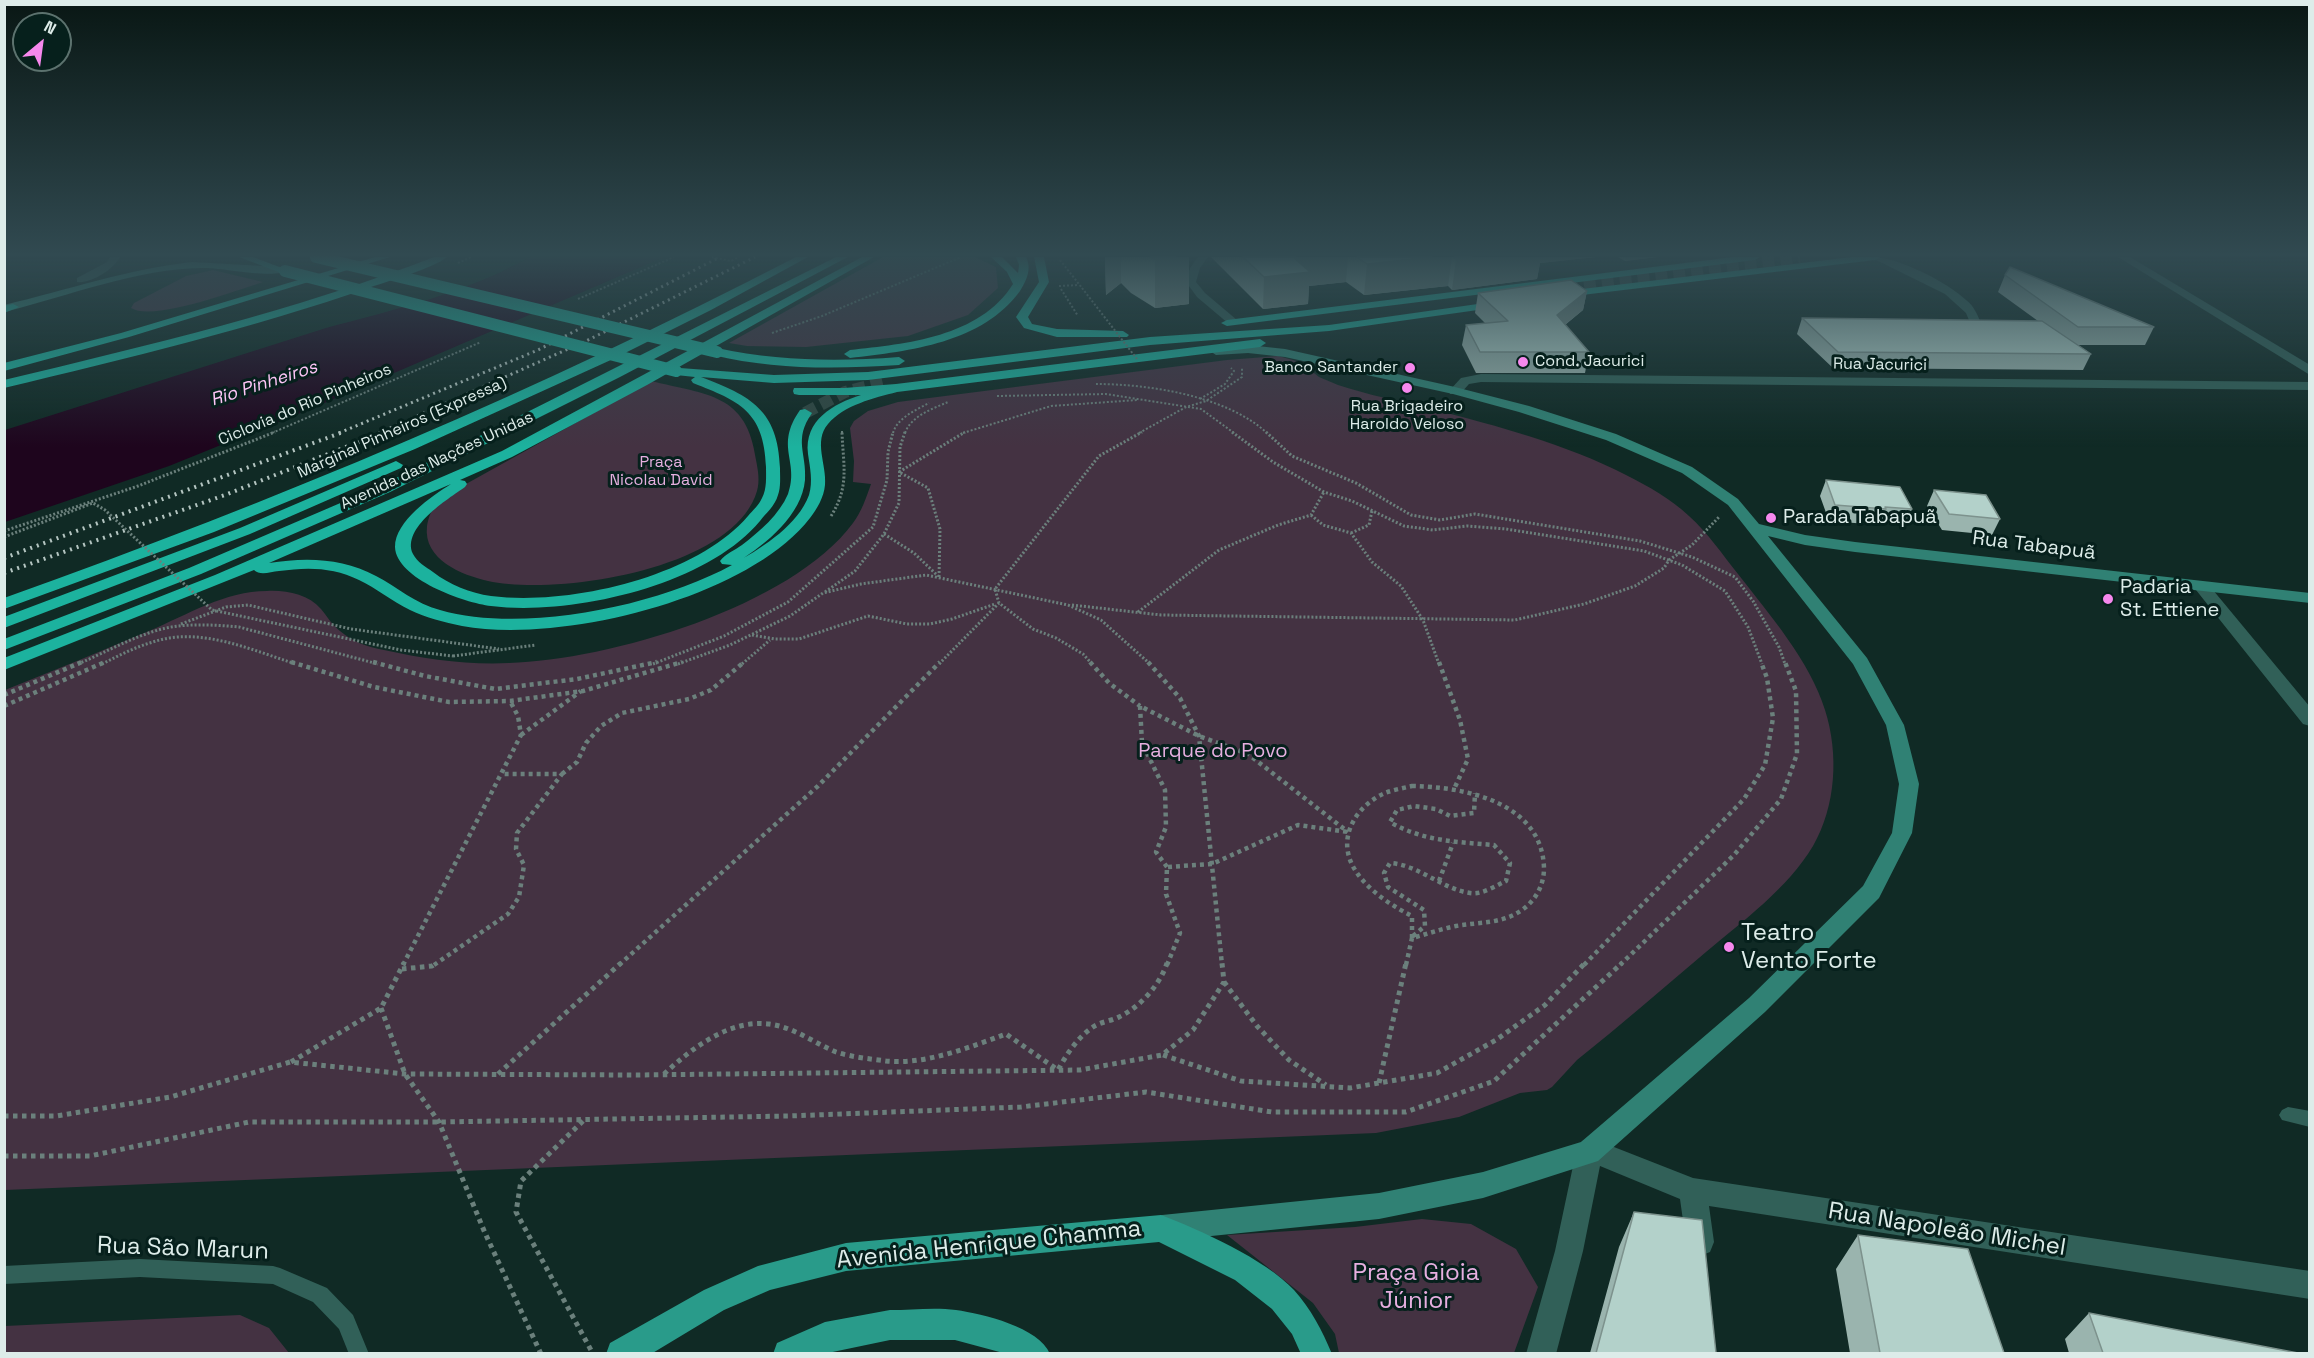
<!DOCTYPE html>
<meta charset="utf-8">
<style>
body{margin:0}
#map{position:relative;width:2314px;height:1358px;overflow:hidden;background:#102a25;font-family:"Space Grotesk",sans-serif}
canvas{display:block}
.frame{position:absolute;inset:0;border:6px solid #ddece9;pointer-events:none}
.north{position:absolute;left:12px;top:12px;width:60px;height:60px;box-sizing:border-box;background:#06201c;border:2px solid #5c726e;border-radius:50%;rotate:29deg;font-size:16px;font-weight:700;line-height:24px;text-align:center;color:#ddece9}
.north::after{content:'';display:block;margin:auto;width:21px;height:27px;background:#f688ed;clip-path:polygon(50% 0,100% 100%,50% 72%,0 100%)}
</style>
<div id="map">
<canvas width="2314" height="1358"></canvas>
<div class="frame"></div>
<div class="north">N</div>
</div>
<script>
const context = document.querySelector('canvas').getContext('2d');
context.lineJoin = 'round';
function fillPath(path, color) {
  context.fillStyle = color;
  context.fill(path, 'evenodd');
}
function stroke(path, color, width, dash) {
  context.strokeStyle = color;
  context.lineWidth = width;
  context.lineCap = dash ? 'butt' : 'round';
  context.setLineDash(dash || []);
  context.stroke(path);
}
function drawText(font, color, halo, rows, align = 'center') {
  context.font = font + ' "Space Grotesk",sans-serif';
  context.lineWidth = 6;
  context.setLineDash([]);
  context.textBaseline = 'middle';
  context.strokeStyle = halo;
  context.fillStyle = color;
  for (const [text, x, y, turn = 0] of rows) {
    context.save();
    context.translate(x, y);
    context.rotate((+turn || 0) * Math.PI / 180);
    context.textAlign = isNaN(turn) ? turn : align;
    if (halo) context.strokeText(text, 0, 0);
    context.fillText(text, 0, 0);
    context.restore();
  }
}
const green = new Path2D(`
 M883 257H975L996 267 998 288 968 315 908 336 806 347 747 346 729 343Z
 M213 270 263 282C237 290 153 322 131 308L134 303 186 276Z
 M1278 356 1300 362 1319 377 1338 385C1368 395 1400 401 1432 409 1497 426 1566 444 1626 475 1648 486 1671 499 1689 516 1708 533 1722 554 1738 574 1769 614 1810 661 1825 710 1839 754 1836 806 1813 846 1788 888 1743 921 1706 952 1663 988 1621 1025 1577 1060L1552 1087 1547 1090 1520 1093 1459 1117 1376 1133 5 1190V690C53 671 101 651 149 631 187 615 225 591 267 591 286 590 308 594 321 609 327 616 332 625 340 631 353 642 367 647 384 650 425 659 467 665 509 663 609 660 791 607 853 523 862 511 866 498 871 484L853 482 854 461 850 428 854 421 868 411 898 402 1227 360Z
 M651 381C707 395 747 393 756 460 758 470 760 481 757 491 734 570 556 596 488 581 462 575 423 560 427 526 428 519 431 510 436 505 441 499 451 494 457 489Z
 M1422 1219 1471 1224 1516 1249 1538 1287 1514 1353H1339L1335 1334 1313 1303 1227 1235 1355 1227Z
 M240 1315 269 1328 289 1353H5V1326Z`);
const water = new Path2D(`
 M530 257H664L315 407 169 466 5 522V430L326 328C394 310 469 292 530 257Z`);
const highwayTunnel = new Path2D(`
 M1566 287 1800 257
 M805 413 845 392 888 381`);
const pathFar3 = new Path2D(`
 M712 257 731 261 739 257
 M1060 260 1082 288
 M458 263 471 257
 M1059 286 1079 285
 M1061 289 1078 316
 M578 299 674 257
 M772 333 822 316 961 257
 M1096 384C1149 384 1227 396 1267 433
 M997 396 1106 394 1201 409 1234 433
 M1200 399 1225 384 1234 371 1231 368
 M842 431V433
 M272 433 481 342
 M893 433C897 418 916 410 929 403
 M905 433C911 416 932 409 948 402
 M963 433 1051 406 1137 400
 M1139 433 1186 407 1206 401 1242 377V368`);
const pathFar2 = new Path2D(`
 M1232 432 1273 462 1324 492 1352 501 1404 526 1433 530 1467 526 1506 529 1644 551 1682 565 1725 591 1748 627 1762 664
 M1266 432 1292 456 1356 483 1411 515 1440 520 1475 514 1640 541 1692 557 1735 577 1753 601 1779 647 1785 664
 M1311 515 1323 525 1351 533 1372 562 1401 586 1423 620 1439 664
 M831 516C850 486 843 465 842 432
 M4 531 138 486 275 432
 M1351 533 1369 525 1372 511
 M884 534 914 553 938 576
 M939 577 940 529 928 488 899 472 965 432
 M825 592 855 571 884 534 899 503 900 447 905 432
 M1072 605 1161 615 1515 620 1584 604 1635 586 1664 568 1669 560 1692 545 1720 516
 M1138 612 1219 550 1278 525 1311 515 1324 492
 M181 624 226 607 248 605 351 629 499 649
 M752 635 775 639H799L868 616 907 624H930L952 619 995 604
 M453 656 536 645
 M78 664C109 651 144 630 178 626 198 624 219 625 239 627L378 664
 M102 664C118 656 135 647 153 642 200 626 251 650 296 664
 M653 664 724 636 788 602 873 527 887 480 888 452 893 432
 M678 664 730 645 790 616 823 593 861 584 926 575 1068 605 1101 620 1150 664
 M742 664 770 640
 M939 664 999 603
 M1092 664 1083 654 1056 638 1033 629 999 603 995 589 1099 456 1142 432`);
const pathFar1 = new Path2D(`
 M291 662 374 687 449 702 510 701 583 691 682 662
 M373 662 425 676 495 689 577 679 657 662
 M1090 662 1109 683 1140 706
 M1148 662 1180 698 1199 736 1222 965
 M1439 662 1460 720 1468 759 1455 787
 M4 695 82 662
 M4 706 105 662
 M521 735 581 691
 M562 774 577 762 586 743 601 726 622 713 689 699 711 690 744 662
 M1412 786C1465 787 1542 802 1544 868 1544 885 1536 900 1522 910 1502 924 1479 922 1456 926 1441 929 1427 934 1412 938V916C1378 899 1329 864 1354 820 1360 809 1373 798 1385 793 1393 790 1403 788 1412 786Z
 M1167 867 1156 852 1166 827 1165 790 1142 743 1140 706 1199 736 1248 754 1348 832
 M1439 881 1453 843
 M1413 936 1425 926 1424 910 1388 887 1384 873 1390 863C1419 865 1442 889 1470 893 1482 895 1495 886 1506 881L1510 863 1494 845C1457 842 1422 841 1390 822L1397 810 1414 806 1436 809 1450 816 1474 813 1475 793
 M403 965 521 735 518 716 510 701
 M434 965 508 914 519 897 524 865 516 849 517 833 562 774H501
 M619 965 818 786 940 662
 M1167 965 1180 933 1166 894 1167 867 1212 864 1298 825 1348 832
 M1406 965 1412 938
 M1584 965 1744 799 1765 765 1773 718 1767 678 1761 662
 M1620 965 1734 855 1781 799 1797 754 1796 691 1785 662`);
const path = new Path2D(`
 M402 969 432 966 436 963
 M1224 982 1257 1026 1289 1060 1326 1085
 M381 1008 405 1074 439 1122 485 1233 541 1354
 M1163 1055 1241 1081 1350 1088 1437 1073 1496 1040 1545 1005 1585 963
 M291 1062 381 1008 404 963
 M498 1074 621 963
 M664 1074C691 1049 729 1019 769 1024 794 1027 814 1043 836 1052 851 1057 871 1059 886 1061 926 1065 970 1047 1006 1034L1058 1070C1066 1055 1078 1037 1093 1027 1100 1022 1111 1021 1119 1017 1140 1007 1160 985 1167 963
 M1379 1083 1406 963
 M4 1116H56L170 1097 290 1062 405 1074 636 1075 1080 1070 1162 1055 1193 1030 1224 982 1222 963
 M583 1121 521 1181 516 1212 592 1352
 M4 1156H90L249 1122H439L789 1116 1021 1107 1146 1092 1272 1112H1406L1494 1081 1622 963`);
const lane = new Path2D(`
 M2288 1107 2310 1111V1127L2282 1120 2279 1115 2282 1110Z
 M140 1259 273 1266 280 1268 327 1288 353 1315 369 1354H349L339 1329 313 1302 273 1284 140 1277 4 1284V1266Z`);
const street = new Path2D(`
 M110 257H120C114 269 91 284 77 282V278L107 262Z
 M1198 257H1208L1200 268 1196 282 1205 293 1237 320V324H1229L1197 297 1186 282 1190 268Z
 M1870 257C1894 255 1948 282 1966 300 1974 306 1977 314 1981 323L1975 326 1971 325 1966 313 1945 294Z
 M2118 257H2130L2310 365V375Z
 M1481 374 2310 382V390L1481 382 1469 384 1460 394H1450L1449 391 1461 378Z
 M2202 582 2208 584 2310 707V726L2303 724 2196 590 2194 587 2196 584Z
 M1591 1138 1693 1178 2310 1271V1299L1709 1206 1714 1242 1710 1252 1700 1256 1690 1252 1686 1242 1680 1199 1600 1166 1583 1251 1556 1354H1526L1555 1251 1576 1152 1582 1141Z`);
const secondary = new Path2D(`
 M192 262 283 267 288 270C275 280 221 267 202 268 135 269 69 296 4 312V305C67 290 128 269 192 262Z
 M1248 345 1285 349 1455 387 1529 406 1616 434 1692 467 1738 499 1759 524 1805 535 1855 542 2310 593V603L1855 552 1805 545 1768 536 1867 658 1904 725 1919 784 1912 833 1879 898 1765 1012 1598 1161 1483 1198 1379 1219 1162 1241 1152 1237 1148 1228 1152 1219 1162 1215 1379 1193 1483 1172 1581 1142 1749 998 1863 886 1892 833 1899 784 1886 725 1853 664 1728 505 1682 473 1606 440 1519 412 1453 394 1285 357 1248 353 1216 355 1210 351 1216 347Z`);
const primary = new Path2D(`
 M1161 1215C1200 1230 1265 1259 1294 1290 1311 1309 1322 1330 1332 1354H1301L1292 1334 1272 1309 1235 1280 1159 1242 846 1271 770 1290 724 1310 651 1354H606L610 1343 704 1290 758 1266 846 1243Z
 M890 1310C911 1310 935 1307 956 1310 983 1314 1039 1327 1050 1354H1007L955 1340H890L823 1354H773L777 1343 825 1322Z`);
const highway = new Path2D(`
 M239 257H253L290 271 289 273H281Z
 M375 257H390L129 337 4 371V363L121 333Z
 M434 257H447C434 268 389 281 371 287 251 329 128 358 4 388V380C150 345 294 311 434 257Z
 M796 257H808L711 310 613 359 415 449 214 532 4 609V598C279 500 538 391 796 257Z
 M836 257H848L620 377 390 492 201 574 4 650V639L189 568 380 486Z
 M862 257H874L647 385 512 457 460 480 465 481 467 484 465 487C448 499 401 528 413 554 417 562 426 567 433 572 450 585 470 593 491 596 569 606 696 577 748 516 753 510 759 505 762 498 767 489 766 477 766 467 764 411 739 401 693 383L691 380 695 377 676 375 674 372 680 368 774 375 868 372 1150 337 1329 325 1499 301 1505 304 1499 307 1329 331 1150 345 868 380 774 383 701 377C751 396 778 410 780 468 780 477 781 487 778 495 775 506 766 513 760 521 706 586 571 616 491 606 465 603 396 579 395 547 395 521 432 496 451 484L269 563C306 557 343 558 376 576 397 587 416 604 440 610 523 634 657 606 732 565L722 564 720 561C725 554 735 550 742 545 760 531 779 515 788 494 800 461 774 447 800 410L805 409 812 413C793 440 807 453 805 480 802 515 766 544 739 561 764 546 798 525 809 495 813 481 810 468 808 454 804 420 833 404 861 395H799L794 394 793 391 794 388H844L896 384 1260 339 1266 343 1260 347 897 392C874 398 844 405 828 424 813 441 827 465 825 485 824 497 817 509 810 518 747 599 560 644 462 626 444 622 426 618 410 610 392 601 376 588 359 580 333 567 307 567 279 571 270 572 260 576 254 570L4 670V658L215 575 502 451Z
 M991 257H1002L1018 273 1019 265 1016 257H1026C1032 268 1027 280 1020 291 982 343 910 351 850 358L844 354 850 350C906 344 980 337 1013 284L1007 272Z
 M1034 257H1044L1049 282 1028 317 1032 324 1057 329 1123 331 1129 335 1127 337H1057L1024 328 1016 317 1039 282Z
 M1733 257H1760L1755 260 1227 326 1221 323 1227 320Z
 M1852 257H1880L1875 260 1565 297 1559 294 1565 291Z
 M13 304 19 307 4 313V306Z
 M717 348C778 361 837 362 899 357L905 361 899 365C837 369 774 370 713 355L711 352Z
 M396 461 403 465 401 468 250 534 4 628V617L240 528Z`);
const railFar1 = new Path2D(`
 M339 433 538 350 720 257
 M379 433 586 341 755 257`);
const rail = new Path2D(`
 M4 558 343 432
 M4 573 225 495 383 432`);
const pathBridgeFar1 = new Path2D(`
 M1082 288 1137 359`);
const pathBridge = new Path2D(`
 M4 537 93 503 105 510 212 610 401 650 453 656`);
const highwayBridge = new Path2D(`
 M316 257 717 352
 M285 271 676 371`);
const wall = new Path2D(`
 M1105 257H1189V304L1155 308 1131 293 1121 283 1106 295Z
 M1211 257H1596L1540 263 1537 279 1452 290 1448 286 1364 295 1346 282 1309 286 1308 304 1263 309Z
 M1618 257H1657L1625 261Z
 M2005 275 2154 327 2145 345H2078L2091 354 2083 370 1833 368 1797 334 1802 318 2038 321 1998 292Z
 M1587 291 1583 310 1565 325 1589 352 1585 373H1476L1462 345 1466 325 1485 323 1475 313 1478 293Z
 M1826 480 1912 509 1905 525 1881 523 1880 525 1829 521 1820 496Z
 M1934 490 2000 519 1992 535 1942 530 1927 506Z
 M1634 1212 1716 1353H1590L1619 1247Z
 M1858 1235 2004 1353H1850L1836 1269Z
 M2089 1313 2298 1353H2069L2065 1339Z`);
const shadedWall = new Path2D(`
 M1105 257H1121V283L1106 295Z
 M1174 257H1189V304L1155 308V259Z
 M1293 257H1348L1346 282 1309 286 1308 304 1263 309 1264 277Z
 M1432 257H1452L1448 286 1364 295 1367 264Z
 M1472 257H1596L1540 263 1537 279 1452 290 1456 259Z
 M1626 257H1657L1625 261Z
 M1587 291 1583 310 1552 335 1557 315Z`);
const building = new Path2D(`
 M1150 257H1176L1155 259Z
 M1243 257H1296H1293L1310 272 1264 277Z
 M1357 257H1432L1367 264Z
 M1454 257H1472L1456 259Z
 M2010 267 2154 327H2078L2005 275Z
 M1571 280 1587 291 1557 315 1589 352H1480L1466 325 1508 321 1478 293Z
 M1802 318 2042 321 2091 354 1838 352Z
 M1826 480 1900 487 1912 509 1885 507 1886 509 1835 505Z
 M1934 490 1986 495 2000 519 1949 514Z
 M1634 1212 1702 1220 1716 1353H1596Z
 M1858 1235 1968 1249 2004 1353H1880Z
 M2089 1313 2298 1353H2103Z`);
const markers = [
 [1523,362,6,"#f688ed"],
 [1410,368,6,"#f688ed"],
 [1407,388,6,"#f688ed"],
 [1771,518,6,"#f688ed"],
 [2108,599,6,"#f688ed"],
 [1729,947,6,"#f688ed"]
];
const farPoinames = [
 ["Cond. Jacurici",1535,362],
 ["Banco Santander",1398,368,"right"],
 ["Rua Brigadeiro",1407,407,"center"],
 ["Haroldo Veloso",1407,425,"center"]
];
const farStreetnames = [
 ["Rua Jacurici",1880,365,1],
 ["Ciclovia do Rio Pinheiros",305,405,-23],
 ["Marginal Pinheiros (Expressa)",402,428,-24],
 ["Avenida das Nações Unidas",437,461,-25]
];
const farParknames = [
 ["Praça",661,463],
 ["Nicolau David",661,481]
];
const farWaternames = [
 ["Rio Pinheiros",264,384,-18]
];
const poiNames = [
 ["Parada Tabapuã",1783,518],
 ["Padaria",2120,588],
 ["St. Ettiene",2120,611]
];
const streetNames = [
 ["Rua Tabapuã",2034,546,7]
];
const parkNames = [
 ["Parque do Povo",1213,752]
];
const nearPoinames = [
 ["Teatro",1741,933],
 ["Vento Forte",1741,961]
];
const nearStreetnames = [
 ["Rua Napoleão Michel",1947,1230,9],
 ["Avenida Henrique Chamma",989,1245,-6],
 ["Rua São Marun",183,1249,2]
];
const nearParknames = [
 ["Praça Gioia",1416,1273],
 ["Júnior",1416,1301]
];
fillPath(green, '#443242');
fillPath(water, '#1e051d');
stroke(highwayTunnel, '#2f4742', 12, [12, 6]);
stroke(pathFar3, '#6b807c', 2, [2, 2]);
stroke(pathFar2, '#6b807c', 3, [2, 2]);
stroke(pathFar1, '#6b807c', 4.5, [4, 4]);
stroke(path, '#6b807c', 5, [4.5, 4.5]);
fillPath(lane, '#316058');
fillPath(street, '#316058');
fillPath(secondary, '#308174');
fillPath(primary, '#299b8a');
fillPath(highway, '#1cb29e');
stroke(railFar1, '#b4c5c1', 3, [2, 4]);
stroke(rail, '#b4c5c1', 4, [2, 5]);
stroke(pathBridgeFar1, '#6b807c', 2, [2, 2]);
stroke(pathBridge, '#6b807c', 3, [2, 2]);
stroke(highwayBridge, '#1cb29e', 12);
fillPath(wall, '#9ab4ae');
fillPath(shadedWall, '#7d928d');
fillPath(building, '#b3d1ca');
stroke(building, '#7d928d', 1.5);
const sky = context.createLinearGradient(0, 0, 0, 447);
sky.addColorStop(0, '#091714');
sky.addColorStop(0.57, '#314a51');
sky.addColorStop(1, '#314a5100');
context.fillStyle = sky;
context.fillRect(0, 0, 2314, 447);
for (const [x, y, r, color] of markers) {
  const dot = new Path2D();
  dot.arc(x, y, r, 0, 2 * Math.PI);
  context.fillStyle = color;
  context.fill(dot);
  stroke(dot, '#06201c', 2);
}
drawText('16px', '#ddece9', '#06201c', farPoinames, 'left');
drawText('16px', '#ddece9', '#06201c', farStreetnames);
drawText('16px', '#e6afe0', '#06201c', farParknames);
drawText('italic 18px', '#fdc5f7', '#06201c', farWaternames);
drawText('20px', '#ddece9', '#06201c', poiNames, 'left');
drawText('20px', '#ddece9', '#06201c', streetNames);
drawText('20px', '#e6afe0', '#06201c', parkNames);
drawText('24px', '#ddece9', '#06201c', nearPoinames, 'left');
drawText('24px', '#ddece9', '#06201c', nearStreetnames);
drawText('24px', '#e6afe0', '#06201c', nearParknames);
</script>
